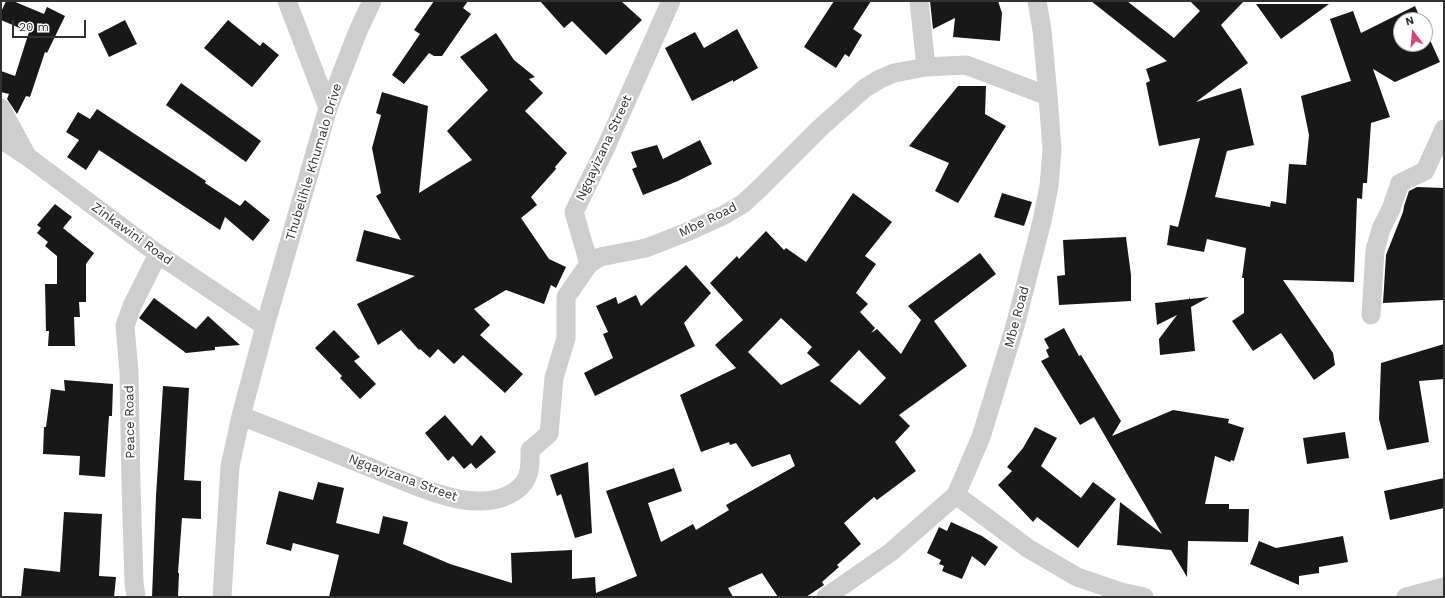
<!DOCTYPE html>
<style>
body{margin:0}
#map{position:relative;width:1445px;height:598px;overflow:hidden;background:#fff;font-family:"Work Sans",sans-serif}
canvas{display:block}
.frame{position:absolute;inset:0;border:2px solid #313131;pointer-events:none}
.north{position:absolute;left:1393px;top:12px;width:40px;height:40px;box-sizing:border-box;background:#fff;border:1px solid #adadad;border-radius:50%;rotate:344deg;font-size:11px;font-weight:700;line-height:16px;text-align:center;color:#313131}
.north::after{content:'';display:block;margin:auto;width:14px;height:18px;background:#d44771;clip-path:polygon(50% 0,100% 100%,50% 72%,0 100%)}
.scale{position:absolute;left:12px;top:20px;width:74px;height:18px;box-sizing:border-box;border:2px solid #313131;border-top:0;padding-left:5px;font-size:12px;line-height:14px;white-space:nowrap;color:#313131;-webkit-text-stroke:3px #fff;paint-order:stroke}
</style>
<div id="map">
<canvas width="1445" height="598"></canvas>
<div class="frame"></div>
<div class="north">N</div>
<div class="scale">20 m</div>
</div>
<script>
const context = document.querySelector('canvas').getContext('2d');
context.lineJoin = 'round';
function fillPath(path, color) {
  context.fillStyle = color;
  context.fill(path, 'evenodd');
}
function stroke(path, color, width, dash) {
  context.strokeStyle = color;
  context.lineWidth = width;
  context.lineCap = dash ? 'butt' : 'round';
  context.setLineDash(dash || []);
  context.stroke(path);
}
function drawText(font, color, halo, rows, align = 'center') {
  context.font = font + ' "Work Sans",sans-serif';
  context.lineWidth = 4;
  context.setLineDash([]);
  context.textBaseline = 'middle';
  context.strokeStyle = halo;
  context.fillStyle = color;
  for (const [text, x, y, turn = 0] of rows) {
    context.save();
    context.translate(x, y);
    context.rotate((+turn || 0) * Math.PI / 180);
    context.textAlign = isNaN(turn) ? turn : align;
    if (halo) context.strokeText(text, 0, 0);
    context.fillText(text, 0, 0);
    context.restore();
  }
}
const building = new Path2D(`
 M6 1H13L44 14 47 7 65 16 47 53 45 52 30 97 26 96 17 114 7 99 9 94 1 92V71L15 76 29 32 1 20V12Z
 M434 1H468L463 8 471 14 442 56H434L429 53 404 84 392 75 420 34 414 30Z
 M540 1H621L642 20 606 55 572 21 564 28Z
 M834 1H871L853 29 862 35 849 57 845 54 836 68 804 47Z
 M930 1H998L1002 13 1000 41 953 37 955 18 933 29Z
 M1091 1H1127L1174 38 1200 11 1190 1H1244L1221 25 1248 63 1196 102 1241 88 1254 145 1227 151 1215 197 1270 207 1271 201 1286 204 1289 164 1306 165 1309 135 1301 96 1351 81 1330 19 1353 11 1361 33 1415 6 1421 20H1401V44H1425V29L1440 62 1395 82 1373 69 1390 117 1371 123 1367 183H1363L1362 199 1357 198 1354 282 1283 280 1333 353 1335 365 1314 380 1281 333 1253 351 1232 321 1244 313V278H1242L1246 248 1207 239 1204 252 1167 245 1170 225 1178 227 1200 138 1159 146 1146 83 1150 81 1146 69 1167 61Z
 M1256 4H1329L1281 39Z
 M125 20 137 44 109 57 98 34Z
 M228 20 260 46 263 42 279 55 252 87 204 48Z
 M737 29 758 68 733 82V80L692 101 665 48 695 32 704 48Z
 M496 33 514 60 535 77 529 79 543 93 525 111 567 153 555 167 556 169 531 197 537 205 521 218 549 259 566 267 556 288 551 285 544 304 506 290 474 309 490 325 480 335 523 374 505 393 463 355 454 364 438 349 430 358 420 349 419 350 401 330 378 345 357 304 415 276 356 261 364 230 401 240 376 196 381 193 372 148 381 115 376 113 382 92 428 106 419 193 472 160 447 131 488 90 460 57Z
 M181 83 261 141 246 162 166 105Z
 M958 86H986L985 114 1006 126 958 203 935 191 949 163 909 146Z
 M97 109 206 181 205 183 240 206 245 200 270 220 253 241 225 217 220 230 99 150 86 170 67 157 79 140 66 132 78 112 90 119Z
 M700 140 712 164 678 181 643 195 632 169 637 167 631 152 657 145 663 159Z
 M1417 187 1444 188V300L1383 303 1386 255 1403 212 1404 206 1409 191Z
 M853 193 892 222 865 256 876 264 856 293 868 304 860 312 875 328 871 333 877 329 901 354 921 320 908 306 980 253 996 274 934 321 967 366 899 415 910 426 895 442 916 471 877 500 874 497 844 523 861 544 837 565 839 567 822 582 824 585 806 597H778L762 573 728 588 733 597H329L339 555 293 543 291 551 266 544 279 491 313 500 318 482 344 488 336 523 379 534 383 516 408 522 403 544 450 564 512 583 511 553 572 550V579L595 577 596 593 637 576 606 491 674 468 682 491 648 503 661 542 693 524 696 530 729 510 726 505 795 466 790 454 752 467 736 443 730 445 729 442 701 452 680 395 736 368 715 345 743 320 710 283 737 256 739 259 766 231 784 250 786 248 806 262ZM781 318 812 347 807 353 820 365 781 385 748 352ZM859 350 886 378 860 405 830 381Z
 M1002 193 1032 202 1024 226 994 217Z
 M55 204 72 217 63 228 94 253 86 264V302H79L80 317H74L75 346H48L49 331H46L45 284H57V256L45 246 48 242 37 233 41 228 37 225Z
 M1126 237 1131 275V301L1059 305 1057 276 1065 275 1063 240Z
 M686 265 711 293 684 323 695 346 595 396 584 373 613 358 603 334 608 332 596 306 616 297 618 304 636 295 641 306Z
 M1190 297V299L1209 297 1191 307 1195 351 1160 355 1159 339 1177 315 1157 325 1155 303 1189 299Z
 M154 298 196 329 208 316 240 345 215 347V350L186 353 139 318Z
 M1064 328 1079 356 1081 355 1121 421 1112 436 1173 410 1229 419 1228 423 1244 428 1234 461 1231 460 1230 462 1215 456 1205 504H1229V509H1249L1248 542 1188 541 1187 577 1171 550 1117 545 1120 502 1162 534 1094 417 1080 425 1041 361 1049 357 1046 350 1049 348 1044 339Z
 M334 330 360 357 354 361 376 384 360 399 340 378 342 376 315 348Z
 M1444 344V379L1419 381 1429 442 1387 450 1379 419 1381 363Z
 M64 380 113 384 112 416H109L105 477 79 475 80 456 43 454 44 427H46L51 389 65 391Z
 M163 386 189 388 184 480 201 481V519L182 518 178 573H179L178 597H152L156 496Z
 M445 415 472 446 481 435 496 452 476 469 471 463 464 469 453 456 448 461 425 433Z
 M1035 427 1057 438 1041 466 1081 498 1093 482 1116 499 1078 548 1037 517 1033 522 998 485 1012 471 1007 467 1023 448Z
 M1345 432 1349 458 1307 464 1303 438Z
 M588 462 592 533 575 538 561 494 557 496 550 475Z
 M1444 478V508L1390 520 1384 491Z
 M64 512 102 514 99 576 116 577 114 597H21L24 568 60 572Z
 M951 522 982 536 998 547 985 566 972 556 962 579 942 571 944 566 939 564 941 560 927 553 939 527 947 531Z
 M1343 536 1348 562 1319 567V573L1299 576V585L1250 564 1259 541 1276 548Z`);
const minor = new Path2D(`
 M287 1 328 108
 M919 1 926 67
 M1 108 26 154
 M1 139 28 157 158 254 265 326
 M589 264 600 257 646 248 687 232 724 215 744 203 761 187 820 128 865 88 880 79 894 73 926 67 966 65 1048 96
 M1371 315 1375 250 1381 229 1391 209 1400 183 1425 171 1444 129
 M241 416C286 433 330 451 374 469 402 480 451 503 481 501 498 501 520 494 527 477 531 468 530 459 530 450L549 434 554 378 566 338V297L589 264 574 212 606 147 671 1
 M956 495 1029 549 1077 577 1121 592 1144 597
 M136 597 134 582 131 485 129 372 125 326 132 306 158 254
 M222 597 230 466 241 416 265 326 328 108 358 31 372 1
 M826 597 891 552 956 495 981 437 1015 326 1042 221 1049 186 1052 150 1048 96 1042 30 1037 1
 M1406 597 1444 587`);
const streetNames = [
 ["Ngqayizana Street",604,148,-65],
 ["Thubelihle Khumalo Drive",314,162,-73],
 ["Mbe Road",708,220,-26],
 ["Zinkawini Road",132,234,36],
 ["Mbe Road",1017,317,-75],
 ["Peace Road",130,422,-91],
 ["Ngqayizana Street",403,478,20]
];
fillPath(building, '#181818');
stroke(minor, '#cecece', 19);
drawText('13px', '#313131', '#fff', streetNames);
</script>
